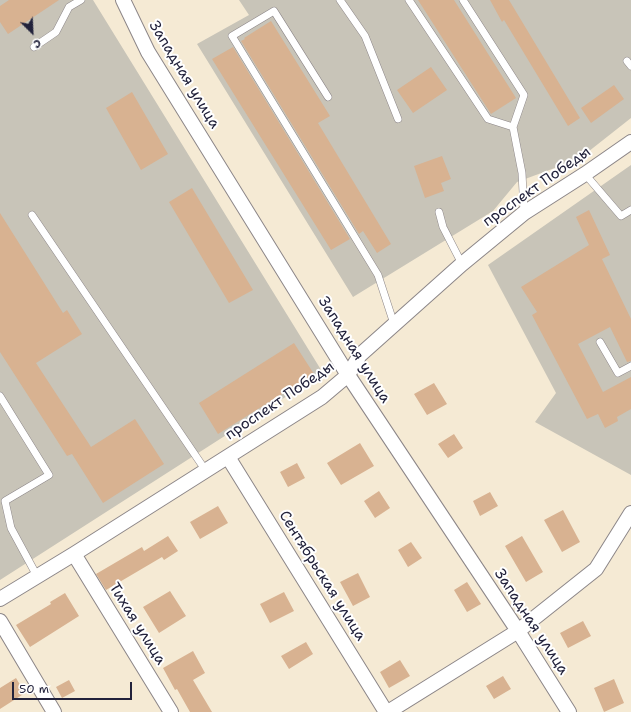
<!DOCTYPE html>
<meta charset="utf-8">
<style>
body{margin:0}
#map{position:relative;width:631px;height:712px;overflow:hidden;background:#f5ead4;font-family:"Shantell Sans",sans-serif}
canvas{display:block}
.north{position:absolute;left:12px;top:12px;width:40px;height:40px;-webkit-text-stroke:3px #fff;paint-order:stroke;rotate:156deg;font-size:11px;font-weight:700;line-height:16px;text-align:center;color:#22223b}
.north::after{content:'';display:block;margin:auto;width:14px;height:18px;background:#22223b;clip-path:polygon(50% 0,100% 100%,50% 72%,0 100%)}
.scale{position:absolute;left:12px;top:682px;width:120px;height:18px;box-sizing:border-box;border:2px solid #22223b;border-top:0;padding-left:5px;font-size:12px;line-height:14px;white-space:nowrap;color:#22223b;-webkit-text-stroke:3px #fff;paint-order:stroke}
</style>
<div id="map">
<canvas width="631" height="712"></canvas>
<div class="north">С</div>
<div class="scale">50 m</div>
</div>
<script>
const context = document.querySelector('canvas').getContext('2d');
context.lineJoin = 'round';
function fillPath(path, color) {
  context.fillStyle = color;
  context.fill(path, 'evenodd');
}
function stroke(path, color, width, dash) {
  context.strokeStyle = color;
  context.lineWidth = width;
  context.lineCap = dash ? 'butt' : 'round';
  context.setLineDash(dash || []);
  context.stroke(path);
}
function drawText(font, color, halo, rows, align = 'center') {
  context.font = font + ' "Shantell Sans",sans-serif';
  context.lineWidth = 4;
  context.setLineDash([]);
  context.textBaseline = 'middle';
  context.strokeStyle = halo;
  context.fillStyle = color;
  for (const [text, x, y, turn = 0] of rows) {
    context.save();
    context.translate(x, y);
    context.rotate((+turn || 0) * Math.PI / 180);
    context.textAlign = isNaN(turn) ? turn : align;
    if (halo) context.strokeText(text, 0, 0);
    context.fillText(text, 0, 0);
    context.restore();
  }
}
const industrial = new Path2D(`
 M0 0H93L323 373 0 580Z
 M239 0H631V118L579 159 517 182 493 211 353 297 197 44 249 15Z
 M631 165V475L535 422 556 393 488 265Z`);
const building = new Path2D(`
 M9 0H59L8 34 0 22V6Z
 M418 0H454L516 98 491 114Z
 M490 0H509L580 118 568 126 504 20 502 22Z
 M271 21 330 116 318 123 391 244 377 253 363 231 359 234 241 41 245 39 244 38Z
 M233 47 350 239 331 250 212 59Z
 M431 67 447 90 413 113 397 90Z
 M614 85 624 99 591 123 581 108Z
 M132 92 168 154 141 170 106 108Z
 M442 156 451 179 441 183 444 191 425 198 414 166Z
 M192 188 253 290 229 303 169 202Z
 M589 210 610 255 602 259 631 319V361L627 362 610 327 578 344 603 392 631 377V409L617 417 618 421 605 428 598 414 587 419 532 315 537 312 521 287 589 245 576 217Z
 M0 213 63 313 67 310 82 334 36 363 91 447 135 419 164 464 103 503 72 454 67 456 0 352Z
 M294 343 314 374 218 434 199 403Z
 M434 383 447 404 427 415 414 394Z
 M454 434 463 448 448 458 438 444Z
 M360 443 374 466 341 485 327 463Z
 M297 463 305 478 288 487 280 472Z
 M379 491 390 508 375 518 364 501Z
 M490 492 498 506 480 516 473 501Z
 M218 506 228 523 200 539 190 522Z
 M563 510 580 542 562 552 544 520Z
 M168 536 178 551 164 560 162 557 106 590 96 574 142 547 144 551Z
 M522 536 543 572 526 582 505 546Z
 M411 542 422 558 408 567 398 550Z
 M358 573 370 597 353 606 340 582Z
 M467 582 481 604 467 612 454 590Z
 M170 591 186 616 159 633 143 607Z
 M284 592 294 611 270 623 260 604Z
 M65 593 79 616 30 647 16 625 51 604 50 602Z
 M583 621 591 636 568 648 560 633Z
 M306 642 313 654 289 669 281 656Z
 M193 651 205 673 193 680 212 712H190L177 689 175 690 163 668Z
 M400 660 410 676 389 688 380 672Z
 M503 676 511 689 494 699 486 686Z
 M16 678 25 693 0 709V688Z
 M614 679 624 703 604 712 594 688Z
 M69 680 75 691 62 698 56 687Z`);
const service = new Path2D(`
 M340 0 365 36 398 119
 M409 0 488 119 513 127 522 173 524 212
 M463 0 524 95 513 127
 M34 47 56 32 69 7 81 0
 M627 61 631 66
 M328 97 274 11 232 36 378 275 394 324
 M585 174 621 216 631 210
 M439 212 443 227 462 264
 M32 215 206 471
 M600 342 618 373 631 366
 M0 396 49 475 5 501 11 528 37 576`);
const minor = new Path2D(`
 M123 0 148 52 348 375 518 631 569 712
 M228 457 386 712
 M74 554 171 712
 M0 599 74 554 322 397 348 375 360 355 462 264 524 213 585 174 631 142
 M0 621 54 712
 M388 712 518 631 596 569 631 513`);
const streetNames = [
 ["Западная улица",184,75,59],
 ["проспект Победы",537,187,-35],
 ["Западная улица",354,350,58],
 ["проспект Победы",280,401,-34],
 ["Сентябрьская улица",322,576,58],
 ["Западная улица",531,622,57],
 ["Тихая улица",137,624,58]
];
fillPath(industrial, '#c8c4b8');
fillPath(building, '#d8b291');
stroke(service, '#8c8688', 8);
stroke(minor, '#8c8688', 16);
stroke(service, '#fff', 7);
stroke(minor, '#fff', 14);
drawText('15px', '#22223b', '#fff', streetNames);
</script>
